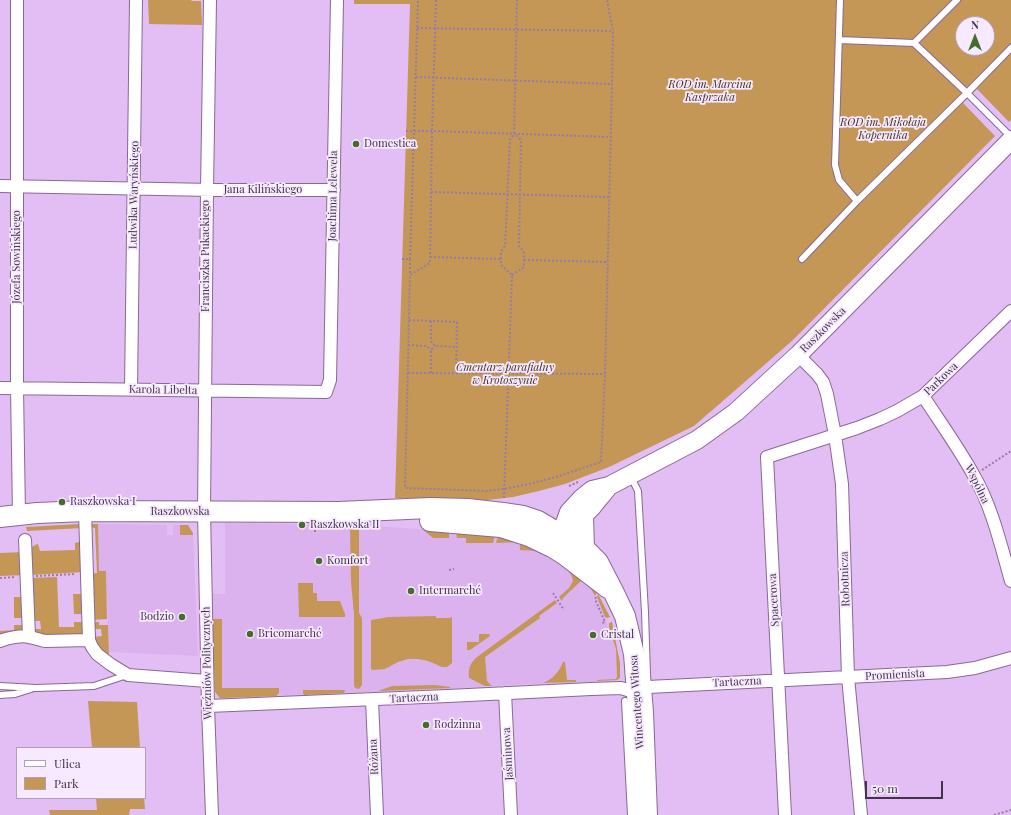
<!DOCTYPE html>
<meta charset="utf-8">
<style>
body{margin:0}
#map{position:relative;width:1011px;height:815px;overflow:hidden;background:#e2bef4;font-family:"Playfair Display",serif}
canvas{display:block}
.legend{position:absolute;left:16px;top:747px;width:130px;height:52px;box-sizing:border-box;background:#f7e9ff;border:1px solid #aea0b6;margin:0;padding:5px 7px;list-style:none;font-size:12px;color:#413348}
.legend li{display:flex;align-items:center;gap:8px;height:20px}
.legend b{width:20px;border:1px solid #aea0b6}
.north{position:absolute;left:955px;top:16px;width:40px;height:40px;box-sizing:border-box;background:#f7e9ff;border:1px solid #aea0b6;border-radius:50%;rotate:0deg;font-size:11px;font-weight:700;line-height:16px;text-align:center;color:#413348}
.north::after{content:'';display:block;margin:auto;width:14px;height:18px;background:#446d29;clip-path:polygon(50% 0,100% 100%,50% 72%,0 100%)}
.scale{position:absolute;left:865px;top:781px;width:78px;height:18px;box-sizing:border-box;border:2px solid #413348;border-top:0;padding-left:5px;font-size:12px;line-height:14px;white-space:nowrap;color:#413348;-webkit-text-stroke:3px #f7e9ff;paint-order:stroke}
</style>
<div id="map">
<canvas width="1011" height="815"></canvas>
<ul class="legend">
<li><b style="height:5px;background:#fff"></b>Ulica</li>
<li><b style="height:11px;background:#c49756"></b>Park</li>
</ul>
<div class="north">N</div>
<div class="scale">50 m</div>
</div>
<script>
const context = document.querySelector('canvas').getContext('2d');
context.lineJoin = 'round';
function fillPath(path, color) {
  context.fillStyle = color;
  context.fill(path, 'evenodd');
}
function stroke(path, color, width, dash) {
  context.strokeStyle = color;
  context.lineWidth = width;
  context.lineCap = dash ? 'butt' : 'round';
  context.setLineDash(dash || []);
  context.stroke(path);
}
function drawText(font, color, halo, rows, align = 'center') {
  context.font = font + ' "Playfair Display",serif';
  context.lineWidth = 3.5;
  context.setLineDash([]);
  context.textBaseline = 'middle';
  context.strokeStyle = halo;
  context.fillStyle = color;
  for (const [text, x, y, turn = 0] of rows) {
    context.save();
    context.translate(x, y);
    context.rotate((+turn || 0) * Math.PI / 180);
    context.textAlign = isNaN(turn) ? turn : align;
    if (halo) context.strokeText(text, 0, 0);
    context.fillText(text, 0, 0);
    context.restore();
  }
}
const built = new Path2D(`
 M225 523 359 525 477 533 518 540 558 559 597 592 596 594 605 617 616 649 617 677 615 681 507 685 449 689 220 698 215 692 211 594H225Z
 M98 524 167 525V535H173V525H180V535H193L198 656 109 652 106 572H99Z`);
const green = new Path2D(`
 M148 0H191L192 1H201L202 25 149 24Z
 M354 0H1011V120L1009 122 977 89 963 103 995 136 793 340 762 367 694 426 609 467 565 484 539 491 513 497 488 500 395 498 410 4H354ZM963 24H987V48H963Z
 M80 524 82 528 27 531 26 527Z
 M90 524H98L99 571H106L107 619 92 620 90 574 97 573 95 528 89 527Z
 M317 524 359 525V613L362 618V685L359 689 355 688 354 685V614L351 582 350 530 339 526 317 527Z
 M180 525H188L193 533V535H180Z
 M422 529 449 531V538H433Z
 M456 532 495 535 493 543H466V538H457Z
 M498 536C504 537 511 538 517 540 545 548 578 569 597 592L595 596 591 589 582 580 563 598 562 601 559 597 569 588 573 581C572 575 569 571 565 567L538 551 520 550V542L496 543Z
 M79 542 81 543 84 572 30 575C29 565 25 547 38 544L40 551 75 550V543Z
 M23 552 24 575 0 576V553Z
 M57 577 59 627H74V622H86L84 632 82 635 39 636 32 629H41L40 621H31L30 578Z
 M298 583H313V593H317V601H340L345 614V617H299Z
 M73 594H85L86 614H74Z
 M598 594 610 617 607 618 605 617 597 597Z
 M14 597H25V618H14Z
 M555 600 557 603 539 616 540 618 485 657 487 681 492 686H485L469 678C468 669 470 663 477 657Z
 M436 616V618H449L452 617V663L447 667H442L428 661 418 659H408L398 662 385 669 373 670 371 669V620L389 617Z
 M212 619H222V688H279V693L276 696 220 698 215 692Z
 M92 622H99V625H108L109 657 103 653 93 637 102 636 101 629H92Z
 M612 622 620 663V678L617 680 597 681V680L616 679 617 677 616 649 609 628V623Z
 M14 625H26L25 632 0 638V631L14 630Z
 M479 634H489L490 636 470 650H467V642H479Z
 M563 662H565L567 680H576V682L543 683C553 679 559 672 563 662Z
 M435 685 450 687V688L378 691 392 686Z
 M303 690H345L344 693 304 695 303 693Z
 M88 701 137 702 140 748H92Z
 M96 798H144L145 809H130L129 815H50L49 810H97Z`);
const path = new Path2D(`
 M436 0 432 131 430 263 410 275 405 488 488 491 504 489 529 484 556 477 601 462 605 374 612 84 613 31 607 0
 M417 28 613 31
 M416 77 612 84
 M406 131H432L611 137
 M431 192 609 197
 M430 257 501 259
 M402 259H410V274
 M410 259 418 0
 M524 260 607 262
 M512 275 524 267V252L519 246 521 140 515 134
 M409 320 457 322 456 373
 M431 321V341L435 346 457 347
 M408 345 427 346 431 350
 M408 373 605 374
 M431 373V350L435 346
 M982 470 1011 451
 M569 486 578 482
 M504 498 512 275 501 265V252L505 246 510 140 514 134 517 0
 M315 532V526
 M449 570 454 569
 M36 576 76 574
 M0 578 16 577
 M553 593 564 610
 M596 597 595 599 605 622 602 623
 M994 815 1011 810`);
const lane = new Path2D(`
 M840 0 835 165 839 180 857 201
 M839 40 914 43 967 93 1011 137
 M914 43 957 0
 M802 259 857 201 967 93 1011 48
 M631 477 638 491 645 612 647 675 650 712 654 815
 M0 686 36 688 94 686 127 675
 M0 695 15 694 31 689
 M625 701 631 815`);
const street = new Path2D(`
 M17 0V388L19 515
 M210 0 207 190 204 511 208 706 212 815
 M0 186 213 190H334
 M798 355 817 374 823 382 827 394 835 435 842 484 848 677 861 815
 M0 388 326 392 330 380 337 0
 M131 389 136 0
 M923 396C940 422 958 447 973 474 992 506 1001 546 1011 581
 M85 511 89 640
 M25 540 29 636
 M0 641C7 638 22 635 29 637 35 638 40 640 45 641L89 640 92 647 97 654 110 664 128 675 207 681
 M648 687 947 672 975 668 1011 658
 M505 693 511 815
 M372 700 377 815
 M208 706 448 696 591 689 621 688 637 693
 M785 815 767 457 857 428 880 419 897 411 923 396 1011 311`);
const secondary = new Path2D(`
 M584 516 585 549
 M561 534C573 527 582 517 592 507 597 500 603 494 608 487
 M553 547 561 534 569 512 582 498 592 490 609 486 697 440 736 412 798 355 1011 140`);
const primary = new Path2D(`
 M0 517 37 513 85 511 339 512 430 508 468 509 503 513 523 516 538 521 585 549 598 562 614 593 625 616 634 654 637 693 643 815
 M430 521 501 527 529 536 552 547 565 555 608 588`);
const markers = [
 [356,144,4,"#446d29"],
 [62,502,4,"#446d29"],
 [302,525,4,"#446d29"],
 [319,561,4,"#446d29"],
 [411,591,4,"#446d29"],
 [182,617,4,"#446d29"],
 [250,634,4,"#446d29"],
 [593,635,4,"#446d29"],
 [426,725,4,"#446d29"]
];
const parkNames = [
 ["ROD im. Marcina",710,85],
 ["Kasprzaka",710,98],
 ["ROD im. Mikołaja",883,123],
 ["Kopernika",883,136],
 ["Cmentarz parafialny",505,368],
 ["w Krotoszynie",505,381]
];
const poiNames = [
 ["Domestica",364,144],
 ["Raszkowska I",70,502],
 ["Raszkowska II",310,525],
 ["Komfort",327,561],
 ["Intermarché",419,591],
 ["Bodzio",174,617,"right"],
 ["Bricomarché",258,634],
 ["Cristal",601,635],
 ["Rodzinna",434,725]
];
const streetNames = [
 ["Jana Kilińskiego",263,190],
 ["Ludwika Waryńskiego",134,195,-89],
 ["Joachima Lelewela",333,196,-89],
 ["Franciszka Pukackiego",206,256,-90],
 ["Józefa Sowińskiego",17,257,-90],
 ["Raszkowska",823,330,-45],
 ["Parkowa",941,379,-44],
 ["Karola Libelta",163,390,1],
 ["Wspólna",977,484,64],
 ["Raszkowska",180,512],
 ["Robotnicza",845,579,-92],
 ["Spacerowa",774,600,-93],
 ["Więźniów Politycznych",207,663,-91],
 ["Promienista",895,675,-3],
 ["Tartaczna",737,682,-3],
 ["Tartaczna",414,698,-3],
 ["Wincentego Witosa",637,702,-94],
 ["Jaśminowa",508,754,-93],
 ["Różana",374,757,-93]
];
fillPath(built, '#dbb2ee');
fillPath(green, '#c49756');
stroke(lane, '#896898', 8);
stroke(street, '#896898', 14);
stroke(secondary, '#896898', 20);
stroke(primary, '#896898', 22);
stroke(path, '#967da3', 2, [2, 2]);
stroke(lane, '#fff', 6);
stroke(street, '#fff', 12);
stroke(secondary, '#fff', 18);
stroke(primary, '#fff', 20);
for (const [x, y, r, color] of markers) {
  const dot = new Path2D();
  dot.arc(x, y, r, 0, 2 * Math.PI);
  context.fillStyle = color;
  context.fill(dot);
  stroke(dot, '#f7e9ff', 1.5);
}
drawText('italic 11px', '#423421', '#f7e9ff', parkNames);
drawText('11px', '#413348', '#f7e9ff', poiNames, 'left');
drawText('11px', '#413348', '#f7e9ff', streetNames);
</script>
